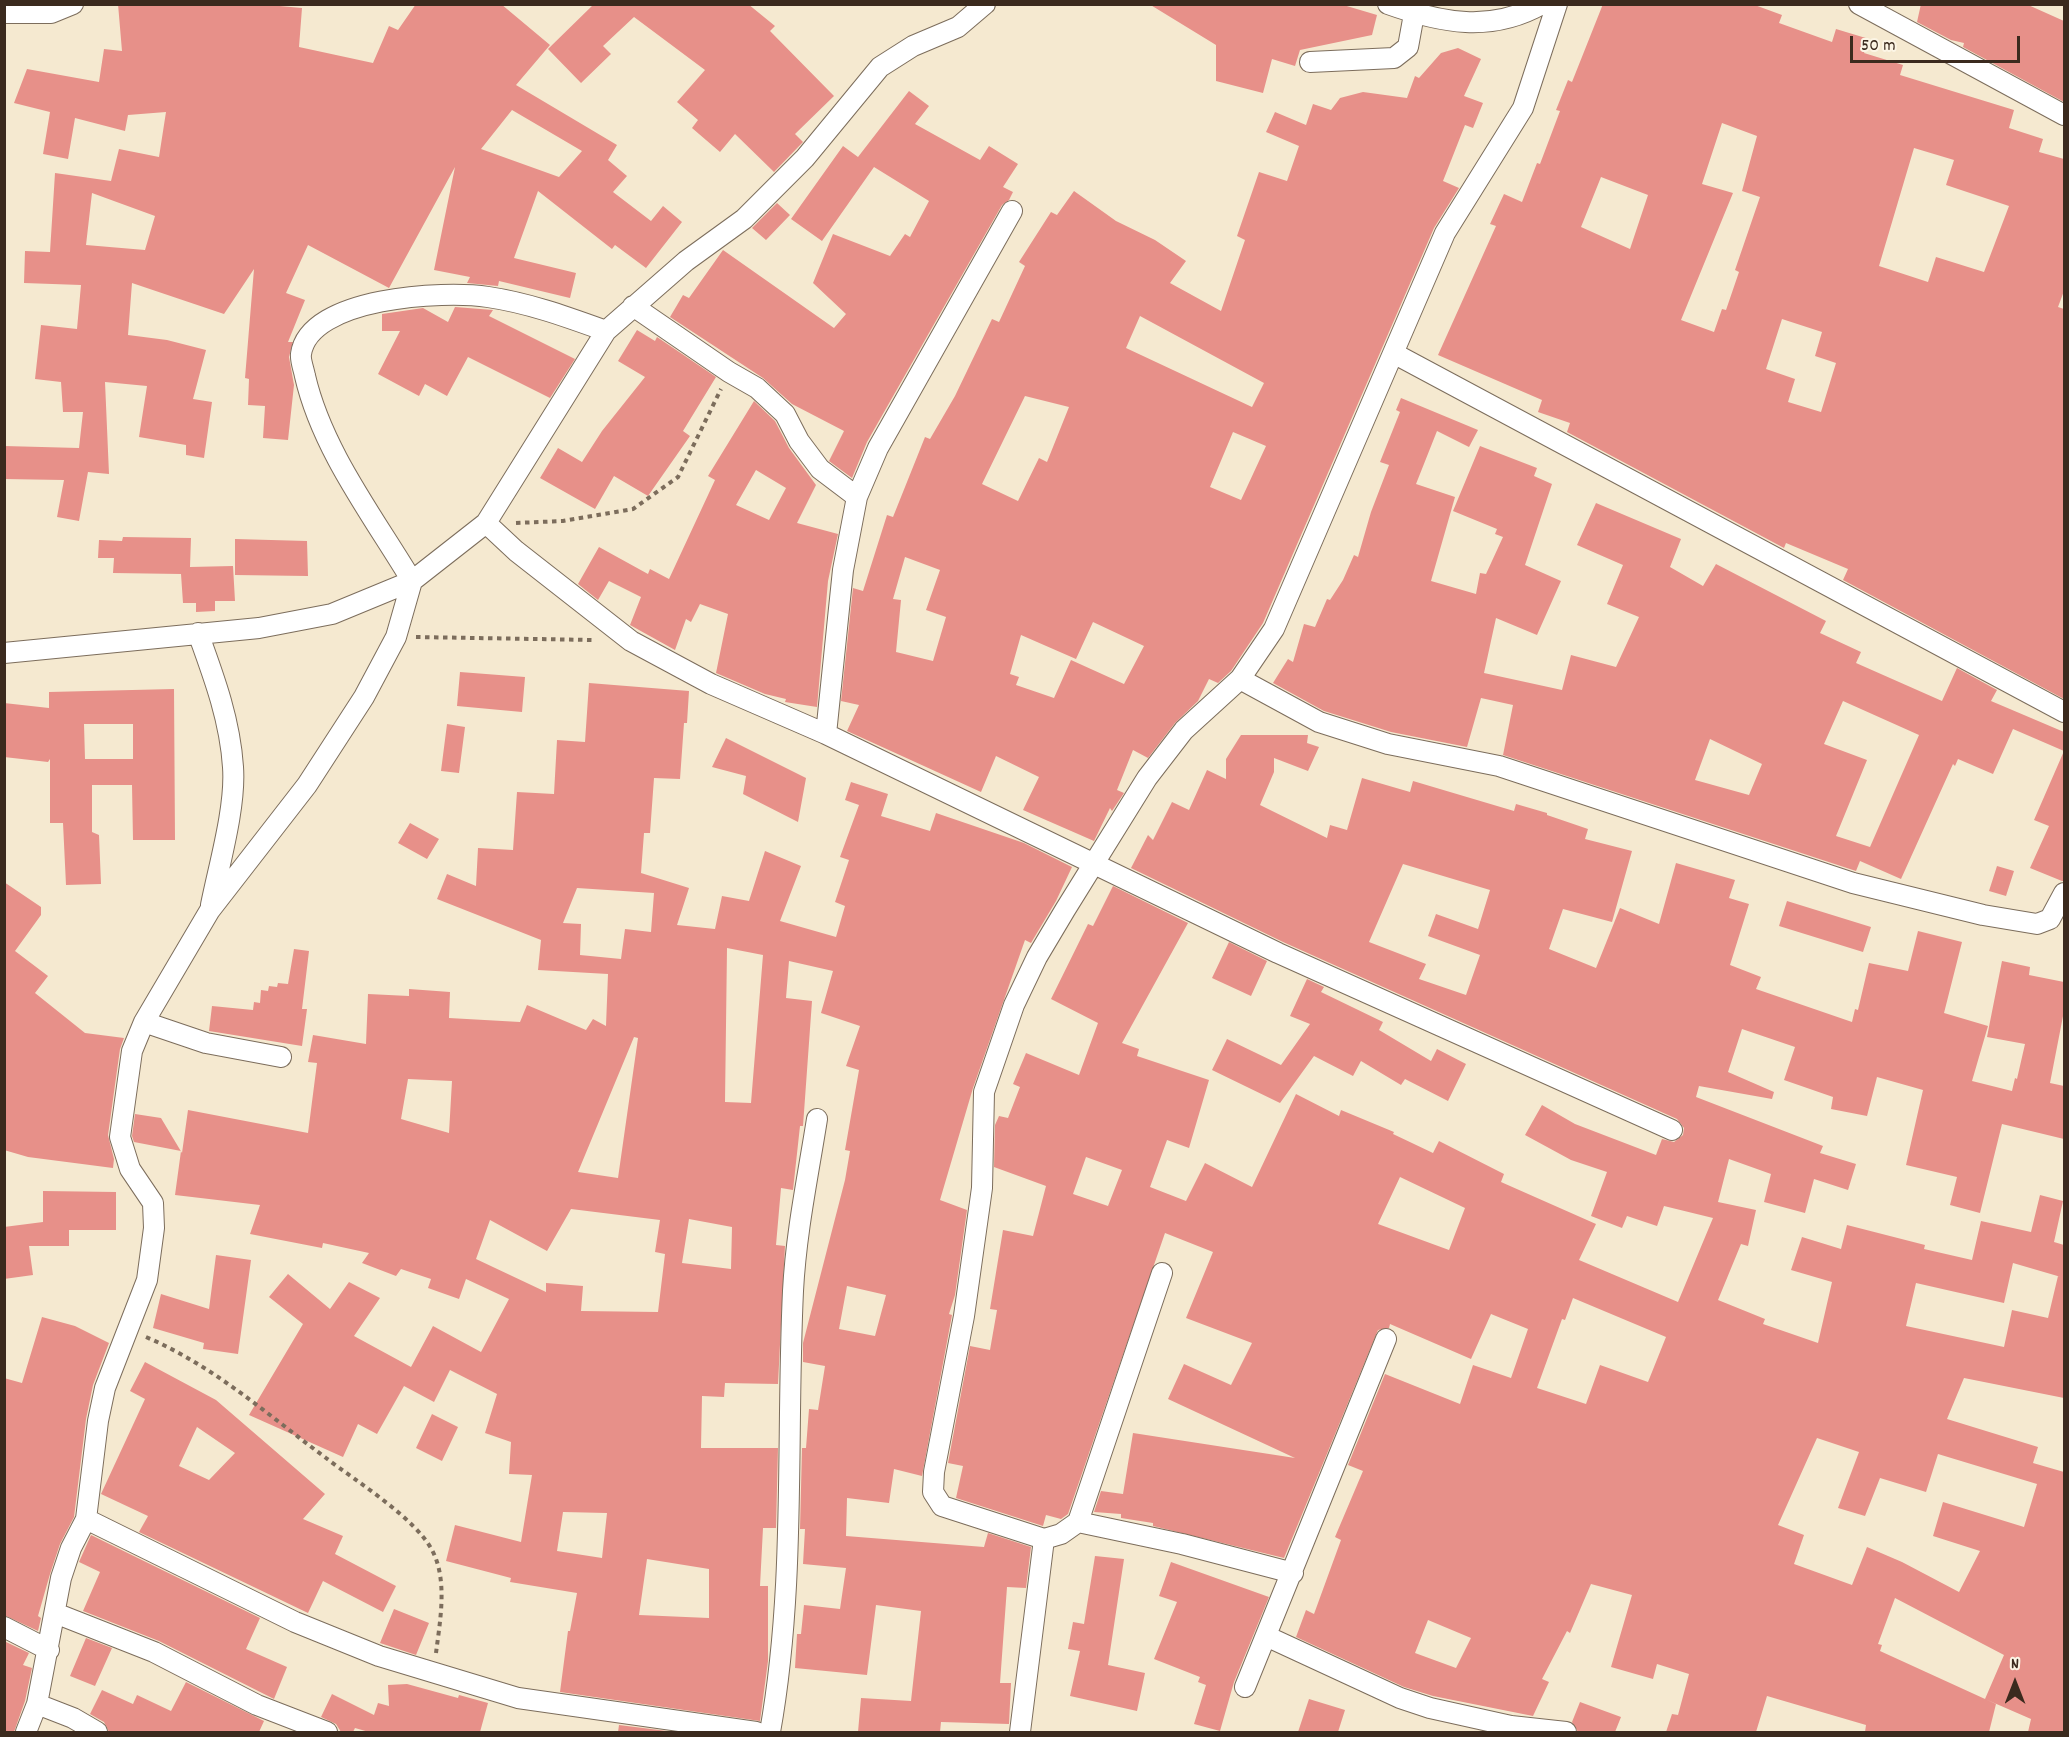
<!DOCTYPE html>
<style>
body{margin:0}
#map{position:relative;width:2069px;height:1737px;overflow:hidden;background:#f5e9d0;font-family:Dekko,sans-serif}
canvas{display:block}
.frame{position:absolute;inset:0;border:6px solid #3b2a1e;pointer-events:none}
.north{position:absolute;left:1985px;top:1653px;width:60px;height:60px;-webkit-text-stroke:4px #fcf5e5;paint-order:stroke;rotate:0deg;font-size:16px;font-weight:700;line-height:24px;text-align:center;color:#3b2a1e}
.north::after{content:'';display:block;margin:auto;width:21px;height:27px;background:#3b2a1e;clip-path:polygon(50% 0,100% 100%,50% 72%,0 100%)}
.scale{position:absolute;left:1850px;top:36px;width:170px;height:27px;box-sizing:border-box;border:3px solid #3b2a1e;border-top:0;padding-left:8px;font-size:18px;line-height:21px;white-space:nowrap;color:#3b2a1e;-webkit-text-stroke:4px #fcf5e5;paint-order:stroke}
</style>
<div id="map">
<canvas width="2069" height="1737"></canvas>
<div class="frame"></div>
<div class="north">N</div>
<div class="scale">50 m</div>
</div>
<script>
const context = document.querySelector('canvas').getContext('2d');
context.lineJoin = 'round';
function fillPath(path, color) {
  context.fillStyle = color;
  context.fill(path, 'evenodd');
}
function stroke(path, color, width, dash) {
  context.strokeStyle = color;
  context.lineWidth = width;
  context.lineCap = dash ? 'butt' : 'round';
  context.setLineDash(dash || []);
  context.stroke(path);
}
const building = new Path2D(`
 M118 4H257L302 8 299 47 373 63 389 26 398 30 416 4H501L550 45 516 85 617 145 608 160 627 176 613 192 651 221 663 206 682 222 646 268 615 245 612 249 538 191 514 258 576 273 570 298 499 281 498 286 467 283 470 277 434 270 455 167 389 288 308 245 286 293 305 300 288 342H293L289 357 294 385 288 440 263 438 265 406 248 405 249 379 245 378 254 269 224 314 132 283 128 335 167 340 206 350 193 399 212 402 204 458 186 455V445L139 437 147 386 105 382 109 474 88 472 79 521 57 517 64 480 4 479V446L79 448 83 412H63L61 382 35 379 41 325 77 329 81 285 24 283 25 251 50 252 55 173 111 181 119 149 159 157 166 112 128 115 125 131 75 118 68 159 43 154 50 112 14 103 27 69 99 82 104 49 122 51ZM512 110 582 151 559 177 481 149ZM92 193 155 216 145 250 86 245Z
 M594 4H748L775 26 770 31 834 96 795 134 803 142 774 172 735 134 720 152 692 128 698 120 677 102 705 70 634 17 603 46 611 54 581 83 548 49Z
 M1149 4H1340L1377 15 1372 35 1300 50 1295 66 1272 59 1263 93 1216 81V45Z
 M1603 4H1752L1782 15 1779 23 1832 42 1836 29 1869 39 1864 53 1903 65 1900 75 2014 110 2009 128 2043 139 2039 152 2064 159V291L2058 307 2064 309V699L1843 580 1848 569 1786 543 1784 548 1567 432 1570 423 1538 412 1542 400 1438 355 1496 226 1490 224 1504 194 1522 202 1537 163 1540 164 1560 111 1556 110 1568 80 1572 82ZM1722 123 1757 136 1742 191 1760 197 1735 270 1739 272 1726 310 1722 309 1714 332 1681 320 1733 193 1702 184ZM1914 148 1954 160 1946 185 2009 206 1984 272 1936 257 1928 282 1879 266ZM1601 177 1648 195 1630 249 1581 227ZM1782 319 1822 332 1815 356 1836 363 1821 412 1788 402 1795 379 1766 369Z
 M1921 4H2026L2064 21V102L1963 47 1964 43 1951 40 1917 22Z
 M1458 48 1481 59 1464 96 1483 103 1473 128 1465 125 1443 181 1459 188 1434 228 1263 623 1231 671 1218 683 1209 679 1198 701 1175 723 1148 758 1133 750 1117 790 1124 793 1112 811 1110 808 1094 841 1023 810 1039 777 996 756 981 792 847 731 859 705 841 701 853 588 863 591 887 515 893 517 925 437 930 439 955 396 992 319 999 322 1025 266 1019 262 1051 212 1057 215 1074 191 1116 221 1155 240 1186 261 1170 283 1221 311 1245 240 1237 236 1259 172 1287 181 1299 146 1266 132 1275 112 1306 125 1313 104 1331 110 1340 98 1363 92 1407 98 1415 76 1419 78 1441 53ZM1140 316 1264 383 1252 407 1126 348ZM1025 396 1069 407 1047 462 1039 458 1018 501 982 484ZM1233 432 1266 446 1241 500 1210 487ZM905 557 940 570 926 610 946 617 933 661 896 652 901 600 893 599ZM1093 622 1144 646 1124 684 1071 660 1054 698 1016 685 1019 677 1010 674 1021 635 1076 659Z
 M909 91 929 106 915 124 980 160 989 146 1018 164 1003 187 1013 192 1009 200 1002 205 929 333 867 442 852 478 829 461 844 431 792 404 763 378 670 317 683 295 689 298 723 250 834 328 846 314 813 283 833 234 890 256 905 234 910 237 929 201 874 167 822 241 791 219 843 146 858 157Z
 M777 203 790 215 766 240 752 228Z
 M455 307 493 310 489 316 575 359 550 398 468 357 447 396 425 384 419 396 378 374 400 331H382V314L423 308 448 322Z
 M637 330 655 341 657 337 716 377 683 431 690 436 648 496 614 476 595 509 540 478 558 448 582 462 602 431 645 377 618 361Z
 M1401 398 1478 430 1469 447 1437 431 1416 484 1455 497 1431 581 1476 594 1480 573 1486 574 1503 537 1495 534 1497 529 1453 511 1480 446 1537 468 1534 476 1552 484 1525 565 1561 581 1537 635 1496 618 1484 673 1562 690 1571 655 1616 667 1639 617 1607 604 1623 565 1577 545 1596 503 1681 539 1670 567 1703 586 1716 564 1826 621 1820 633 1861 652 1856 663 1942 701 1957 668 1997 690 1991 701 2064 732V751L2013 729 1993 774 1958 759 1955 766 1953 764 1901 879 1860 861 1856 871 1503 755 1513 705 1481 698 1467 747 1391 732 1324 711 1273 683 1288 659 1293 662 1304 624 1315 627 1327 599 1330 600 1343 580 1354 555 1358 557 1371 512 1389 465 1380 462 1400 412 1396 410ZM1843 701 1919 735 1870 847 1836 836 1867 760 1824 744ZM1710 739 1762 764 1749 795 1695 780Z
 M754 401 775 421 789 448 816 485 797 523 838 534 828 581 817 707 785 702 786 699 765 694 716 673 728 614 700 604 691 622 686 619 675 650 630 625 641 597 609 581 598 600 578 584 599 547 648 574 650 569 669 579 715 480 708 476ZM756 470 786 488 769 520 736 505Z
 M123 537 191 538 190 567 233 566 235 601H215V611L196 612V603H183L181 574 113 573 114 558H98L99 540 122 541Z
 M235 539 307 541 308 576 235 575Z
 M460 672 525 677 522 712 457 706Z
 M589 683 689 691 687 723H684L680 779 654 778 650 833H644L641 873 689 888 677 925 715 929 722 896 749 901 765 851 801 866 780 921 836 937 845 906 835 902 849 860 840 857 859 805 845 800 851 782 888 794 881 816 930 831 936 813 1024 843 1072 867 1056 901 1031 943 1025 940 973 1088 940 1200 967 1210 955 1295 949 1314 952 1315 922 1476 894 1469 889 1503 847 1498 846 1536 984 1547 988 1533 1031 1547 1026 1588 1007 1587 1000 1683H1011L1009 1724 941 1722 940 1732H858L861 1698 911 1701 921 1611 876 1605 867 1675 795 1668 797 1634H801L804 1605 840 1609 846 1568 803 1564 805 1529H800L802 1448H806L809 1409 818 1410 825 1366 803 1362V1343L845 1180 850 1151 845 1150 859 1070 846 1066 860 1026 821 1013 833 971 789 961 786 998 812 1001 803 1126H800L793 1190 781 1188 776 1245 785 1246 778 1384 725 1383 724 1397 702 1396 701 1448H778L776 1528H763L760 1586H768V1661L760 1721 560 1692 568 1631H570L577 1593 510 1582 511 1578 446 1561 455 1525 521 1542 532 1475 509 1474 511 1442 485 1433 497 1394 450 1370 434 1402 404 1386 377 1434 358 1424 343 1457 249 1415 303 1324 269 1297 288 1274 330 1309 349 1282 380 1298 354 1336 411 1367 433 1326 481 1352 509 1299 466 1279 459 1299 428 1288 431 1279 401 1269 396 1276 362 1263 369 1253 323 1243 322 1248 250 1234 260 1205 175 1195 181 1151 134 1142 132 1136 135 1114 161 1118 182 1153 188 1110 308 1133 317 1063 308 1062 313 1035 366 1044 368 994 409 996V989L450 992 449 1018 520 1022 527 1005 586 1030 593 1019 606 1026 608 974 538 970 541 940 437 899 447 874 476 886 478 848 513 850 517 792 554 794 557 740 585 742ZM577 888 654 893 651 932 625 929 621 959 580 955 581 924 563 923ZM727 948 763 955 751 1103 725 1102ZM634 1037 638 1038 618 1178 578 1172ZM408 1079 452 1081 449 1133 401 1119ZM571 1209 660 1220 655 1252 665 1254 658 1312 581 1311 583 1286 546 1283V1292L476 1259 490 1220 547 1251ZM689 1219 732 1227 731 1269 682 1263ZM847 1286 886 1295 875 1336 839 1329ZM563 1512 607 1513 602 1558 557 1551ZM647 1559 709 1569V1618L639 1615Z
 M174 689 175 840H133L132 785H92V832L99 835 101 884 66 885 63 823H50V759L48 762 4 757V703L49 708V692ZM84 724H133V759H85Z
 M447 724 465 727 459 773 441 771Z
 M1241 735H1308L1307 743 1319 747 1308 771 1274 758V772L1260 805 1327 838 1330 825 1347 830 1362 778 1410 792 1413 781 1514 811 1516 804 1547 813V815L1588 829 1585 839 1632 851 1612 922 1563 909 1549 949 1596 968 1620 908 1659 924 1676 863 1735 880 1729 898 1749 904 1730 965 1761 977 1756 989 1852 1022 1855 1009 1858 1010 1869 963 1908 971 1918 931 1962 942 1944 1013 1988 1026 1972 1081 2012 1091 2015 1078 2017 1079 2025 1044 1987 1037 2002 961 2030 967 2029 975 2064 982V1011L2050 1083 2064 1086V1139L2002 1124 1980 1213 1950 1205 1957 1177 1906 1165 1923 1090 1877 1077 1867 1116 1831 1109 1833 1097 1784 1080 1795 1047 1742 1029 1728 1072 1774 1092 1772 1099 1699 1086 1696 1097 1823 1146 1820 1153 1856 1164 1848 1190 1814 1179 1805 1213 1764 1202 1771 1174 1729 1159 1718 1202 1756 1210 1748 1246 1741 1244 1718 1300 1765 1319 1763 1324 1818 1343 1832 1282 1791 1270 1802 1237 1841 1249 1847 1225 1925 1245 1924 1249 1972 1260 1981 1221 2031 1232 2040 1195 2063 1201 2054 1242 2064 1245V1398L1964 1378 1947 1419 2038 1447 2033 1463 2064 1472V1732H2028L2031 1719 1985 1699 2004 1655 1895 1598 1878 1644 1882 1645 1880 1651 1996 1704 1989 1732H1865L1866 1725 1767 1696 1756 1732H1666L1672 1714 1678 1715 1689 1674 1657 1664 1653 1679 1611 1667 1632 1595 1591 1584 1570 1633 1567 1631 1542 1679 1549 1682 1533 1716 1433 1696 1404 1687 1296 1637 1306 1610 1314 1614 1341 1540 1335 1537 1363 1471 1348 1465 1385 1374 1460 1404 1473 1365 1511 1378 1528 1329 1491 1314 1471 1359 1390 1324 1389 1328 1378 1330 1284 1558 1153 1526V1523L1121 1518V1514L1094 1512 1101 1491 1123 1494 1133 1433 1295 1458 1168 1399 1184 1364 1231 1385 1252 1343 1186 1318 1213 1252 1165 1233 1068 1514 1061 1519 1046 1515 1043 1526 956 1498 963 1466 948 1463 970 1346 990 1350 997 1310 990 1309 1003 1230 1033 1236 1046 1186 994 1167 995 1125 999 1116 1008 1118 1020 1087 1013 1084 1026 1053 1079 1075 1098 1023 1051 999 1088 924 1093 926 1113 886 1188 923 1122 1043 1139 1049 1137 1056 1209 1080 1189 1148 1167 1140 1150 1187 1186 1201 1205 1163 1252 1187 1296 1094 1339 1116 1341 1110 1394 1132 1393 1134 1433 1153 1439 1141 1504 1174 1501 1182 1596 1224 1579 1260 1678 1302 1713 1218 1664 1206 1657 1226 1627 1216 1622 1228 1591 1216 1607 1172 1571 1160 1525 1135 1542 1105 1575 1124 1656 1155 1662 1139 1674 1142 1683 1135 1684 1128 1677 1119 1283 942 1131 868 1148 835 1153 840 1172 802 1189 810 1207 770 1226 779V759ZM1403 864 1490 890 1478 929 1436 914 1428 936 1480 955 1466 995 1419 979 1426 964 1369 942ZM1086 1157 1122 1170 1108 1206 1073 1194ZM1400 1177 1465 1208 1449 1250 1378 1224ZM2013 1263 2061 1277 2058 1276 2048 1318 2012 1310 2004 1347 1906 1326 1916 1283 2004 1303ZM1573 1298 1666 1337 1648 1382 1600 1365 1586 1404 1537 1388 1562 1319 1565 1320ZM1817 1438 1859 1452 1838 1508 1865 1516 1880 1478 1926 1492 1938 1454 2037 1484 2024 1527 1943 1502 1933 1536 1980 1551 1959 1592 1902 1562 1867 1547 1852 1585 1794 1564 1804 1535 1778 1525ZM1428 1620 1471 1638 1456 1668 1415 1653Z
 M726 738 806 778 798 822 743 794 746 776 712 767Z
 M2064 751V881H2062L2030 868 2049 826 2034 820Z
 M410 823 439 839 427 859 398 843Z
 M1997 866 2014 871 2006 896 1989 891Z
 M4 882 41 907V915L15 951 48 976 35 993 85 1033 124 1038 120 1049 108 1135 114 1159 113 1168 28 1157 4 1150Z
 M1787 901 1871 927 1863 952 1779 926Z
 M1229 942 1267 961 1251 996 1212 978Z
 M294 949 309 951 302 1009H307L302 1046 209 1031 212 1006 253 1010 254 1002 260 1003 261 990 268 991 269 986 277 987 278 983 288 984Z
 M1307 979 1324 987 1321 992 1383 1022 1379 1030 1431 1061 1437 1049 1466 1064 1448 1101 1405 1079 1401 1085 1361 1061 1353 1076 1314 1056 1280 1103 1212 1070 1227 1039 1281 1065 1310 1024 1290 1016Z
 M43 1191 116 1192V1230H69V1246H29L33 1275 4 1279V1227L43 1222Z
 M216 1255 251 1260 238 1354 203 1349 204 1343 153 1328 161 1294 209 1309Z
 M42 1317 75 1326 109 1343 93 1385 86 1419 74 1517 60 1544 50 1574 38 1616 41 1618 38 1631 4 1615V1378L22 1383Z
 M145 1362 216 1400 325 1494 303 1519 343 1536 335 1554 396 1586 383 1612 323 1581 308 1613 139 1532 148 1516 101 1494 145 1399 130 1391ZM197 1427 235 1453 209 1480 179 1466Z
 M432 1414 458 1427 442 1461 416 1448Z
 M91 1535 260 1618 246 1649 287 1667 274 1699 159 1641 83 1611 100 1572 79 1562Z
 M1095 1556 1124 1559 1108 1665 1145 1673 1137 1711 1070 1696 1080 1651 1068 1649 1073 1622 1084 1624Z
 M1171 1562 1269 1597 1234 1682 1220 1731 1194 1724 1206 1685 1198 1682 1200 1677 1154 1659 1177 1602 1159 1596Z
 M394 1609 429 1623 416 1655 380 1643Z
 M86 1638 112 1648 95 1686 70 1676Z
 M4 1641 29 1653 23 1665 32 1668 25 1701 14 1732H4Z
 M186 1682 264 1721 259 1732H109L104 1722 90 1714 102 1690 133 1704 137 1695 171 1711Z
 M407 1684 458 1698 459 1695 488 1703 480 1732H369L355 1728 353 1732H341L336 1724 321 1717 332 1694 374 1715 378 1703 389 1706 388 1685Z
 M1309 1699 1345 1710 1338 1732H1298Z
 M1580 1702 1621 1717 1615 1732H1578L1572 1722Z
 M619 1725 675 1732H618Z`);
const path = new Path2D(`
 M516 523 563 521 633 509 678 477 721 389
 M416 637 594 640
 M146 1337C214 1366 268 1415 326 1458 356 1481 415 1518 432 1550 448 1580 440 1621 436 1653`);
const street = new Path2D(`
 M1388 4C1441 23 1491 33 1542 4
 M1859 4 2064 115
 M4 13H51L73 4
 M1310 62 1394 58 1408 47 1414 14
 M633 306 729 372 757 388 785 414 799 441 820 469 857 497
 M1395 354 2064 712
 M486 523 516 551 631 641 711 684 826 734 1278 953 1672 1130
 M198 633C214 677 230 720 233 767 236 807 219 865 211 905
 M4 653 259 628 332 614 412 581 486 523 606 331 686 261 744 219 805 158 880 67 913 46 958 27 985 4
 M1240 679 1319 722 1388 744 1499 766 1853 883 1983 915 2037 924 2050 919 2064 893
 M826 734 843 570 857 497 878 448 1012 211
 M144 1022 206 1043 281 1057
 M86 1519 295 1622 379 1656 518 1698 756 1732
 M1078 1522 1162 1273
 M1044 1539 942 1506 933 1492 934 1472 964 1316 982 1188 984 1092 1014 1005 1037 957 1065 910 1147 778 1184 730 1240 679 1274 629 1445 233 1523 108 1557 4
 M55 1613 154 1652 257 1705 327 1732
 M4 1627 49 1650
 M1266 1636 1400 1698 1430 1708 1511 1726 1566 1732
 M1245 1687 1386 1339
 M37 1704 73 1718 97 1732
 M26 1732 37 1704 61 1578 71 1548 86 1519 98 1421 105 1388 147 1280 154 1228 153 1203 130 1169 120 1137 132 1051 144 1022 210 910 307 785 364 697 396 637 412 581C373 516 322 450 305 376 304 370 300 360 301 354 309 297 444 290 488 297 529 303 567 317 606 331
 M770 1732C796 1587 786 1438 793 1291 796 1233 808 1176 817 1119
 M1020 1732 1044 1539 1061 1534 1078 1522 1182 1544 1293 1573`);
fillPath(building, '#e79089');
stroke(street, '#7c6d5c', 22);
stroke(path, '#7c6d5c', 4, [4.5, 4.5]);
stroke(street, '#fff', 20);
</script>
